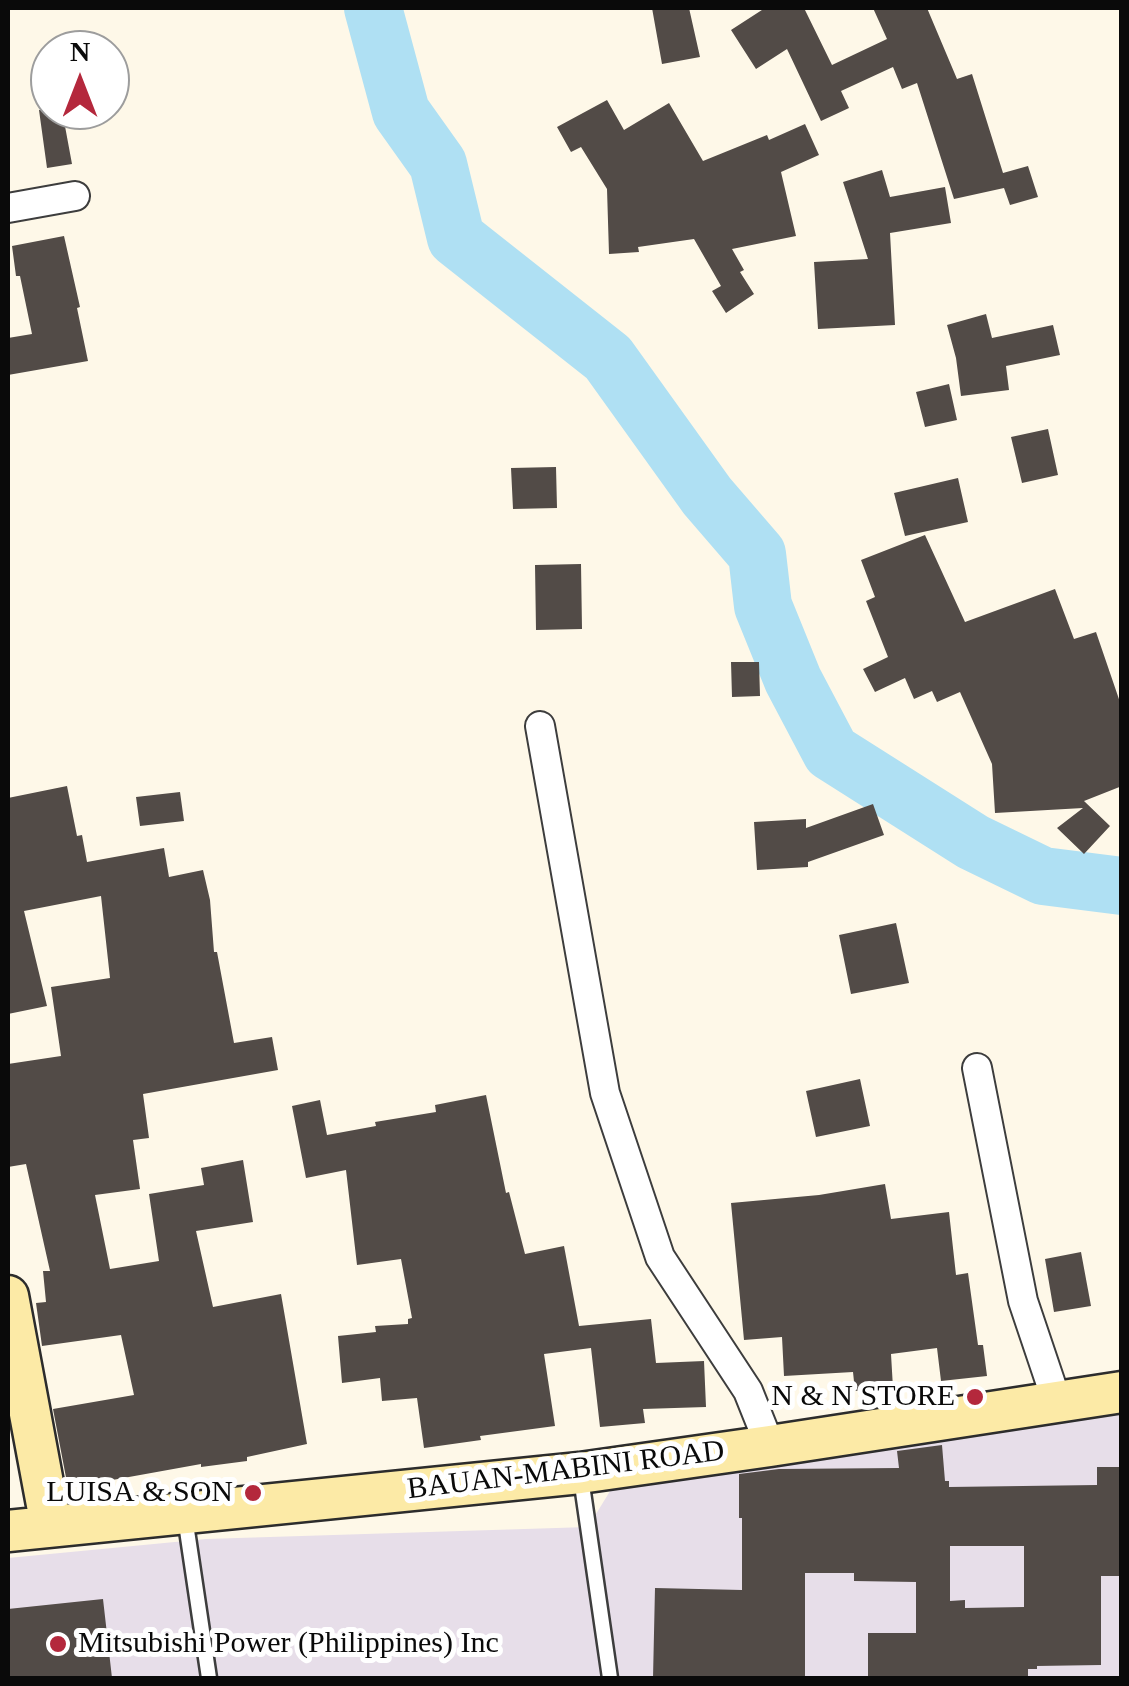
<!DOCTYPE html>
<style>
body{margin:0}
#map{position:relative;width:1129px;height:1686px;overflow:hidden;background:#fef8e8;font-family:Georgia,serif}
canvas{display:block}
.frame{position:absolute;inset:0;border:10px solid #0a0a0a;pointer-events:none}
.north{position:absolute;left:30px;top:30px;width:100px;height:100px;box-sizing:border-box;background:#fff;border:2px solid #9d9d9d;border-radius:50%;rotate:0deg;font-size:28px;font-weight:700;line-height:40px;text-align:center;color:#0a0a0a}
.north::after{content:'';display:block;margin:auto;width:35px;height:45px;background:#b4283c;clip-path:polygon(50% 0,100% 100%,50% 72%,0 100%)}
</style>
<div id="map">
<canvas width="1129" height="1686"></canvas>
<div class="frame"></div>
<div class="north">N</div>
</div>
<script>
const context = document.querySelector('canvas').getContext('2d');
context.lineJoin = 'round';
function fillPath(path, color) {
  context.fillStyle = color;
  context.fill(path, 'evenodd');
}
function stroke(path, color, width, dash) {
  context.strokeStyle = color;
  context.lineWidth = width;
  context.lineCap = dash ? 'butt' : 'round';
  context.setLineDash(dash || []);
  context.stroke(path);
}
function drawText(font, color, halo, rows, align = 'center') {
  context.font = font + ' Georgia,serif';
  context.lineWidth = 10;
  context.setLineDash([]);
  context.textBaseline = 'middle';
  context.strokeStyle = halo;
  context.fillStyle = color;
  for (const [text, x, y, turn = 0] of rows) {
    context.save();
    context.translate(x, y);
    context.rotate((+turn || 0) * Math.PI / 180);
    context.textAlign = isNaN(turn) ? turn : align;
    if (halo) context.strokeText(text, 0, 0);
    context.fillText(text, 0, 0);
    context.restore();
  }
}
const industrial = new Path2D(`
 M1121 1414V1678H8V1558L206 1539 588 1527 615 1483Z`);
const river = new Path2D(`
 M373 8 401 112 438 164 456 238 608 358 707 496 757 554 763 606 793 680 831 752 973 842 1043 876 1122 886`);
const building = new Path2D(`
 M652 8H689L700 57 662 64Z
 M765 8H804L832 65 887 39 873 8H927L957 79 972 74 1003 173 1028 166 1038 197 1010 205 1004 188 954 199 917 83 902 89 893 67 841 91 849 108 821 121 787 49 756 69 731 30Z
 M607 100 624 130 669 103 703 161 767 135 769 140 805 124 819 155 781 172 796 236 732 249 744 270 740 272 754 294 726 313 712 291 721 286 694 239 638 247 639 252 609 254 607 189 581 147 571 152 557 127Z
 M39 110H62L72 164 47 168Z
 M882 170 890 197 945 187 951 223 890 233 895 325 818 329 814 262 868 259 843 182Z
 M64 236 80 307 77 308 88 361 8 375V338L32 334 20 276H16L12 246Z
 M986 314 992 338 1053 325 1060 355 1006 366 1009 390 961 396 956 358 947 325Z
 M949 384 957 420 925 427 916 392Z
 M1048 429 1058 475 1022 483 1011 437Z
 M556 467 557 508 513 509 511 468Z
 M958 478 968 522 905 536 894 493Z
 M925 535 965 622 1055 589 1074 639 1096 632 1122 708V786L1084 801 1110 826 1084 854 1057 828 1083 808 995 813 992 764 960 692 937 702 932 691 914 699 905 678 875 692 863 669 888 657 866 601 875 597 861 560Z
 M581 564 582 629 536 630 535 565Z
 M731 662H759L760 696 732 697Z
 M67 786 77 836 82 835 87 862 164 848 169 877 203 870 210 900 214 952H217L234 1043 272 1037 278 1070 143 1094 149 1138 133 1140 140 1189 95 1195 110 1269 159 1261 149 1194 204 1185 201 1168 243 1160 253 1222 196 1231 213 1307 281 1294 307 1444 247 1457V1461L201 1467V1464L68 1488 53 1409 134 1395 121 1335 42 1346 36 1303 46 1302 43 1271H50L26 1164 8 1167V1064L61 1056 51 987 110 978 101 896 24 911 47 1006 8 1014V798Z
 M180 792 184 821 140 826 136 797Z
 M873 804 884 835 808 862V867L757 870 754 822 806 819V828Z
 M896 923 909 983 851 994 839 935Z
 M860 1079 870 1126 816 1137 806 1091Z
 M486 1095 506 1193 509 1192 525 1254 564 1246 579 1326 651 1319 656 1363 704 1361 706 1407 643 1409 645 1423 600 1427 591 1348 544 1354 555 1426 480 1436 481 1440 424 1448 417 1398 382 1401 380 1378 342 1383 338 1336 376 1332 375 1326 408 1324V1319L412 1318 401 1259 357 1265 346 1170 306 1178 292 1106 320 1100 327 1135 376 1126 375 1122 436 1112 435 1105Z
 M885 1184 891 1219 949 1212 956 1275 968 1273 978 1345H983L987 1376 941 1381 937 1348 891 1354 893 1388 855 1391 853 1372 784 1376 782 1337 744 1340 731 1203 819 1195Z
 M1081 1252 1091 1306 1054 1312 1045 1259Z
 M942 1445 945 1481H949V1487L1097 1485V1467H1122V1576H1101V1665L1037 1666V1669H1028V1678H868V1633H916V1582L854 1581V1573H805V1678H653L655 1588 742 1590V1518H739V1474L779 1469 899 1468 897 1451ZM950 1546H1024V1607L965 1608V1600L950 1601Z
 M103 1599 112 1678H8V1609Z`);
const lane = new Path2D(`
 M581 1478 610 1678
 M185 1517 209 1678`);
const street = new Path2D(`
 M8 208 75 196
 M540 726 605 1093 660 1257 748 1391 770 1446
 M977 1068 1023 1301 1057 1402`);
const secondary = new Path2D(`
 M8 1296 51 1526
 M8 1531 580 1473 770 1446 1122 1392`);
const markers = [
 [975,1397,10,"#b4283c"],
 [253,1493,10,"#b4283c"],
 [58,1644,10,"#b4283c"]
];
const poiNames = [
 ["N & N STORE",955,1397],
 ["LUISA & SON",233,1493],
 ["Mitsubishi Power (Philippines) Inc",78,1644,"left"]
];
const streetNames = [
 ["BAUAN-MABINI ROAD",566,1471,-7]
];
fillPath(industrial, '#e7dee9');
stroke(river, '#afe0f3', 58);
fillPath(building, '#524b47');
stroke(lane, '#3d3d3d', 19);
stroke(street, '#3d3d3d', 32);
stroke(secondary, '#2c2c2c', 45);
stroke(lane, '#fff', 14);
stroke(street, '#fff', 28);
stroke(secondary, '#fceaa6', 40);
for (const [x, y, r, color] of markers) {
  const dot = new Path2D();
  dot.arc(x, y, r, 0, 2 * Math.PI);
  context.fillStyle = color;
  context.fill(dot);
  stroke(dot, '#fff', 4);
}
drawText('30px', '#0a0a0a', '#fff', poiNames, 'right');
drawText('30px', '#0a0a0a', '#fff', streetNames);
</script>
